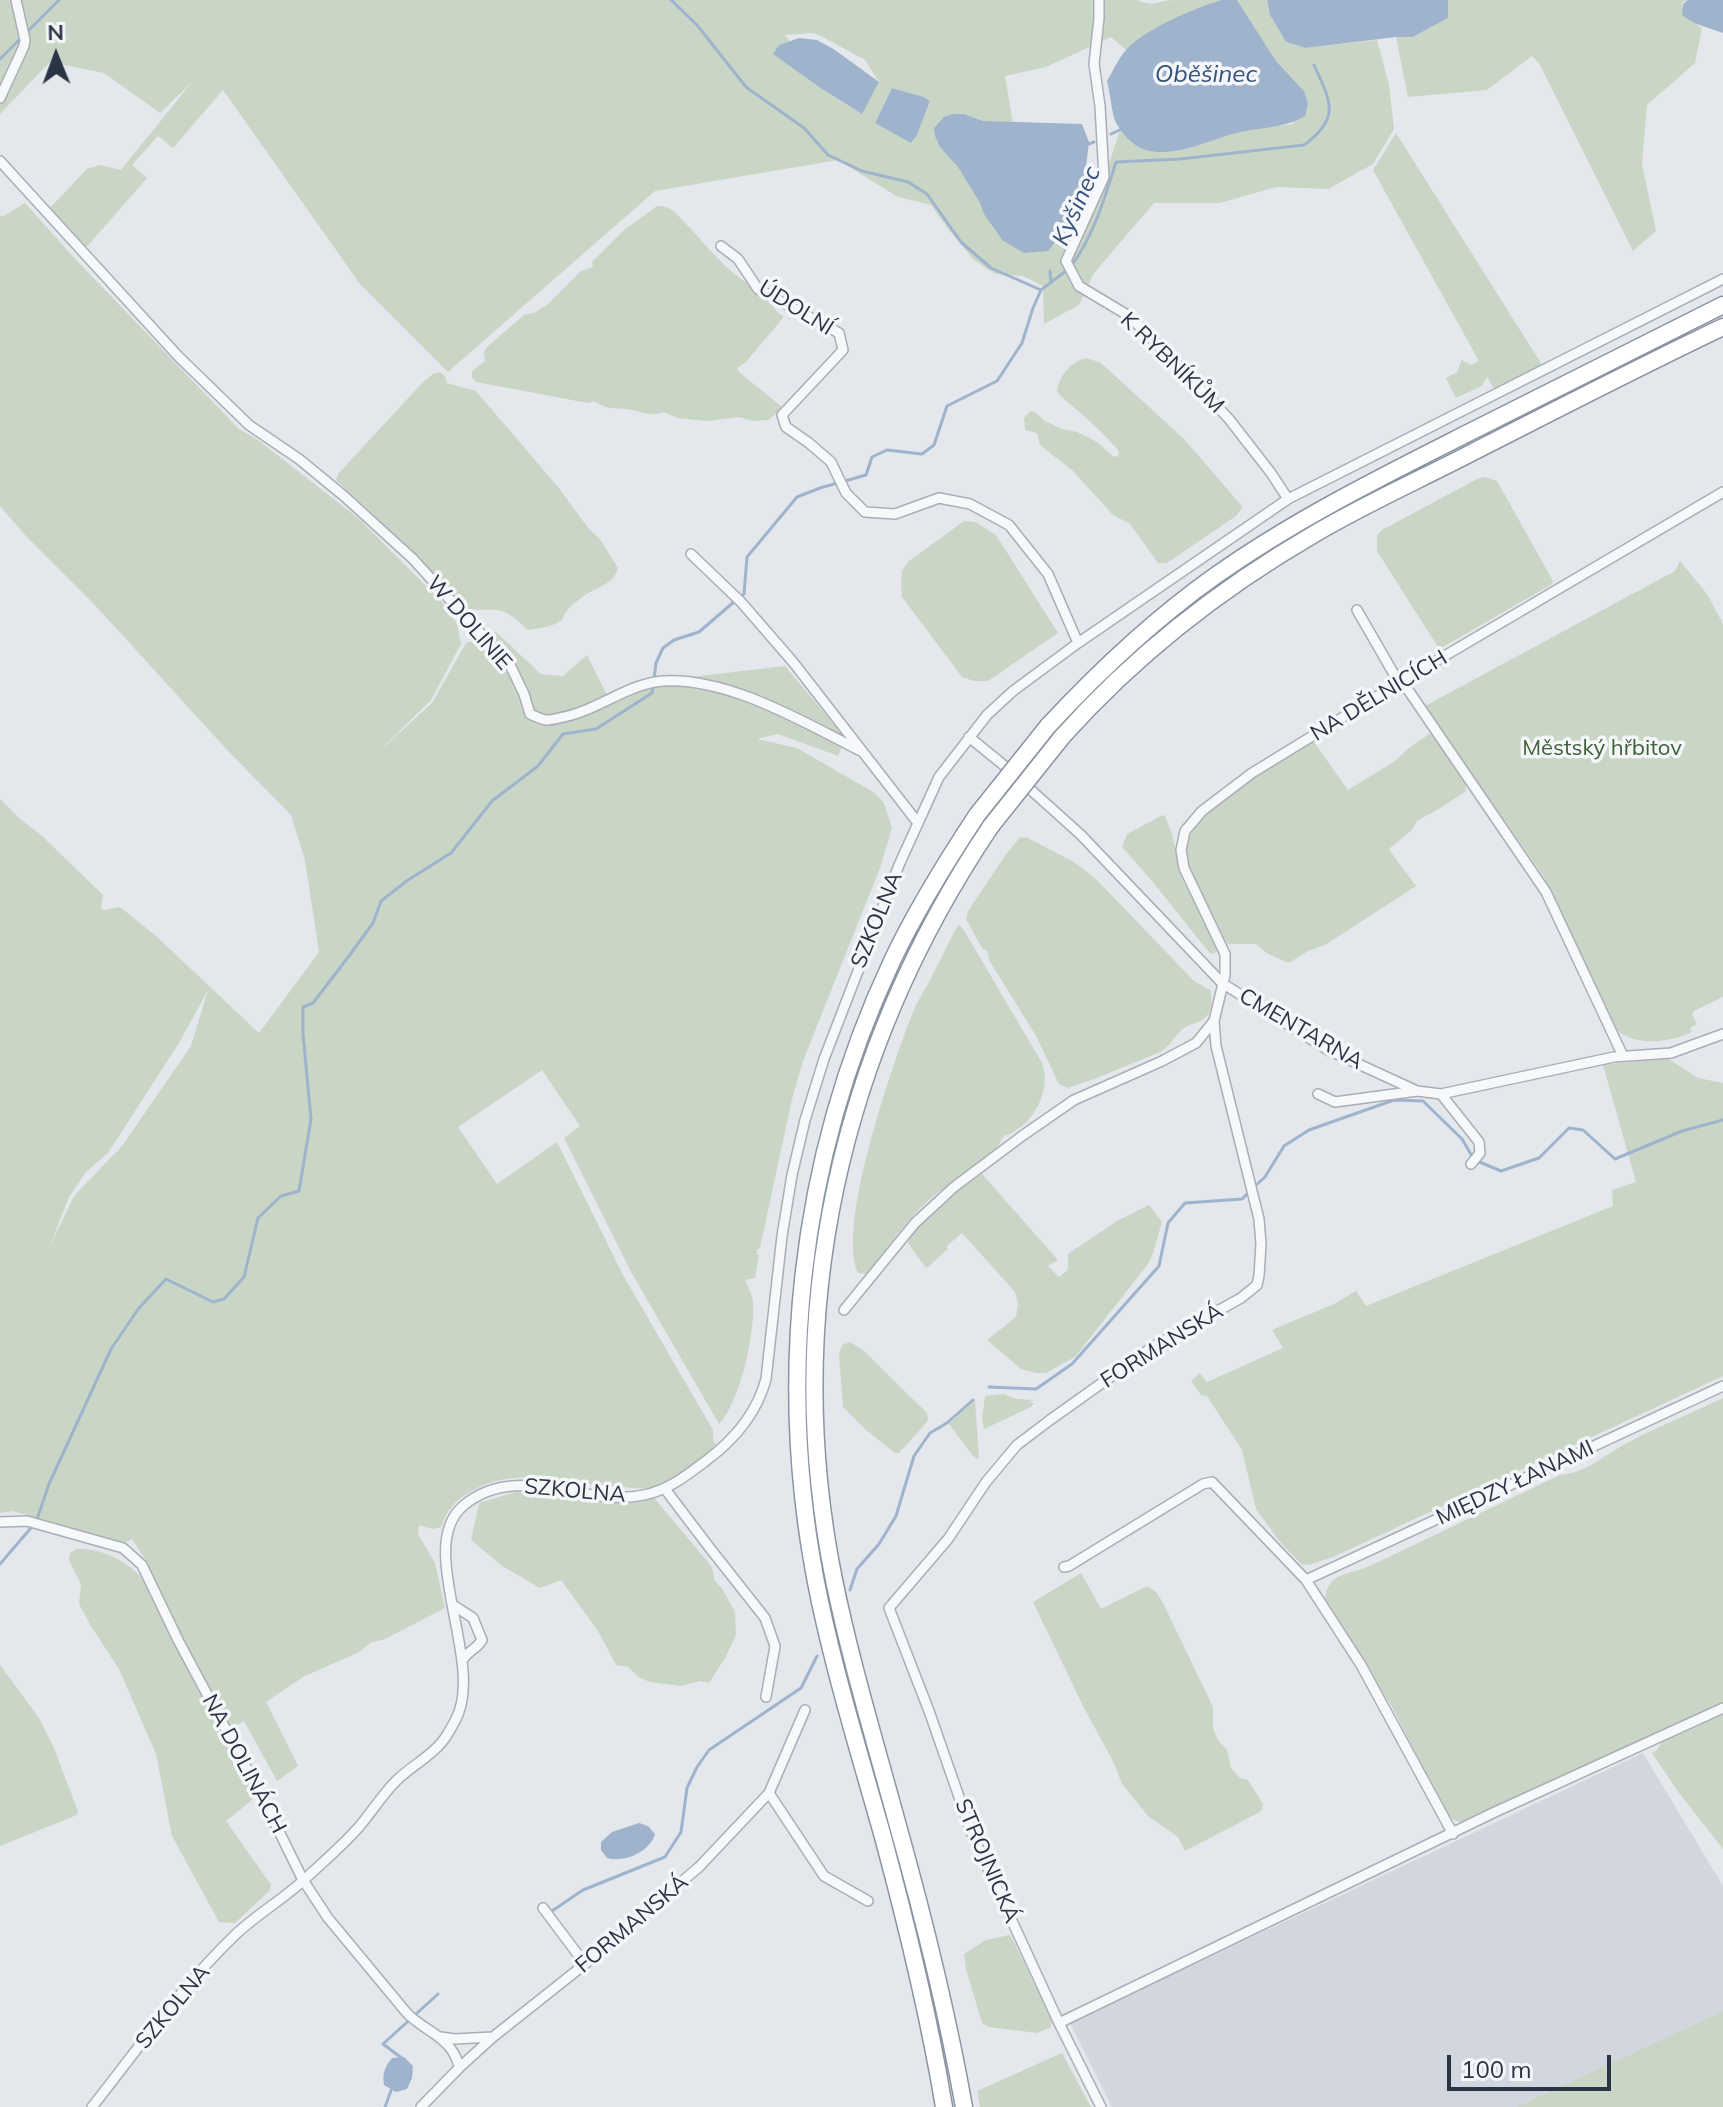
<!DOCTYPE html>
<meta charset="utf-8">
<style>
body{margin:0}
#map{position:relative;width:1723px;height:2107px;overflow:hidden;background:#e4e7ec;font-family:Mulish,sans-serif}
canvas{display:block}
.north{position:absolute;left:16px;top:16px;width:80px;height:80px;-webkit-text-stroke:6px #f4f6f9;paint-order:stroke;rotate:359deg;font-size:22px;font-weight:700;line-height:32px;text-align:center;color:#2b3445}
.north::after{content:'';display:block;margin:auto;width:28px;height:36px;background:#2b3445;clip-path:polygon(50% 0,100% 100%,50% 72%,0 100%)}
.scale{position:absolute;left:1447px;top:2055px;width:164px;height:36px;box-sizing:border-box;border:4px solid #2b3445;border-top:0;padding-left:10px;font-size:24px;line-height:28px;white-space:nowrap;color:#2b3445;-webkit-text-stroke:6px #f4f6f9;paint-order:stroke}
</style>
<div id="map">
<canvas width="1723" height="2107"></canvas>
<div class="north">N</div>
<div class="scale">100 m</div>
</div>
<script>
const context = document.querySelector('canvas').getContext('2d');
context.lineJoin = 'round';
function fillPath(path, color) {
  context.fillStyle = color;
  context.fill(path, 'evenodd');
}
function stroke(path, color, width, dash) {
  context.strokeStyle = color;
  context.lineWidth = width;
  context.lineCap = dash ? 'butt' : 'round';
  context.setLineDash(dash || []);
  context.stroke(path);
}
function drawText(font, color, halo, rows, align = 'center') {
  context.font = font + ' Mulish,sans-serif';
  context.lineWidth = 7;
  context.setLineDash([]);
  context.textBaseline = 'middle';
  context.strokeStyle = halo;
  context.fillStyle = color;
  for (const [text, x, y, turn = 0] of rows) {
    context.save();
    context.translate(x, y);
    context.rotate((+turn || 0) * Math.PI / 180);
    context.textAlign = isNaN(turn) ? turn : align;
    if (halo) context.strokeText(text, 0, 0);
    context.fillText(text, 0, 0);
    context.restore();
  }
}
const built = new Path2D(`
 M1643 1753 1723 1886V2011L1516 2107H1112L1070 2023Z`);
const green = new Path2D(`
 M0 0H1138C1152 8 1161 0 1175 0 1190 0 1206 0 1221 0 1190 10 1151 29 1126 50L1111 37 1046 67 1005 76 1013 123 983 121 964 114 940 147C946 153 953 159 958 166 976 189 984 217 1002 240L1054 246 1061 236 1084 184 1110 161 1120 130 1132 143 1168 152 1250 129 1293 124 1304 91 1276 61 1237 0H1267L1270 15 1286 42 1306 48 1377 40 1389 85 1394 129 1373 164 1328 189 1276 187 1220 203H1154L1094 273 1079 305 1044 324 1043 286 1023 276 995 274 974 260 949 230 931 205 898 197 838 160 655 191 448 372 360 284 223 90 173 148 158 136 132 165 147 178 84 250 48 210 87 169 100 165 121 170 192 82 160 113 104 73 50 62 0 114ZM814 33 821 36 865 60 879 82 862 113C825 94 806 76 779 45L790 41 784 35ZM892 88 924 97 930 101 917 135 912 142 875 123Z
 M1448 0H1687L1682 2C1681 17 1691 20 1702 28L1695 63 1647 105 1642 164 1656 231 1633 251 1540 65 1532 56 1487 90 1408 97 1396 37H1413L1448 18Z
 M1396 133 1532 349 1542 365 1494 389 1487 377 1482 386 1456 398 1446 378 1457 372 1462 360 1471 365 1479 361 1373 170Z
 M25 203 77 261 239 429 258 440 358 518 442 602 457 624 461 644 431 700 375 755 432 703 466 643 496 632 541 674 563 676 587 655 608 697 683 678 785 666 846 739 838 756 778 734 757 739 797 748 875 793 884 803 892 828 880 868 803 1061 792 1099 760 1248 757 1250V1255H759L755 1278 745 1280C748 1287 753 1296 753 1303 755 1334 740 1402 719 1424L630 1270 564 1138 580 1126 542 1070 458 1127 497 1184 557 1142 623 1275 713 1430V1440L717 1447C696 1462 675 1483 648 1488 641 1489 631 1488 624 1487 574 1487 518 1463 472 1491 455 1500 447 1510 441 1527L433 1529 419 1525 418 1534 435 1563 445 1608 383 1640 372 1642 359 1652 303 1677 266 1702 298 1766 277 1781 244 1721 229 1730 202 1678 145 1559 132 1539 125 1543 12 1511 0 1513V799L18 817 42 836 103 895 101 909 104 910 120 907 156 936 259 1033 319 952 305 860 291 815 229 752 93 603 25 535 0 506V215L2 217ZM208 990 191 1046 122 1146 74 1196 49 1248 69 1197 86 1172 108 1153 179 1043Z
 M657 206C670 205 675 212 683 221 700 237 713 256 731 271 742 281 756 287 767 297 773 304 774 311 783 316V318L745 363 737 368 739 372 783 408 768 420 753 421 739 417 706 421 677 418 664 412C649 418 640 410 625 409 610 408 607 409 593 401L588 403 476 382 472 378V371L485 361 484 352 488 346 524 315 534 313 548 304 581 271 593 267 592 262 624 230Z
 M1087 358 1101 363 1183 438 1242 506 1241 509 1236 516 1167 563H1158L1130 524 1113 515 1073 471 1040 445 1037 433 1025 430 1024 418 1031 411 1035 412 1045 421 1062 429 1077 432 1097 442 1114 457 1118 456 1119 451C1106 436 1091 422 1076 409 1070 403 1062 399 1057 391 1060 375 1071 361 1087 358Z
 M440 372 445 376 447 383 476 391 558 487 589 529 599 538 618 568C613 587 593 587 580 599 576 602 569 607 566 612 561 619 566 617 559 622 550 627 538 629 528 630 499 603 502 612 466 609L375 516 336 480 338 474 423 382 433 374Z
 M1485 477 1497 481 1553 581 1552 584 1443 647H1438L1377 551V535L1382 530 1477 479Z
 M964 521 975 522 996 535 1058 633 988 681H974L962 677 902 597 901 584 902 571 909 561Z
 M1680 561 1707 594 1723 624V997L1694 1011 1692 1014 1697 1024 1690 1028 1692 1032C1665 1044 1629 1048 1609 1022L1544 877 1425 706 1675 571Z
 M1432 732 1465 779 1466 791 1442 807 1417 821 1412 830 1390 848V851L1416 886 1325 945 1308 951 1289 963 1268 954 1256 944H1228L1222 936 1187 866 1186 853 1190 836 1196 826 1210 812 1242 786 1310 741 1314 742 1348 790 1395 761 1409 748Z
 M1163 815 1165 816C1169 826 1173 836 1175 846 1178 858 1178 870 1184 882 1194 905 1213 926 1217 951L1213 954 1209 952C1180 917 1153 880 1122 847L1127 834Z
 M1020 837 1028 838 1074 862 1096 879 1194 981 1210 990C1213 1000 1213 1013 1202 1020 1196 1024 1190 1023 1184 1028 1174 1036 1171 1046 1160 1052L1097 1078 1068 1088 1059 1084 1036 1036 989 960 988 952 982 948 966 919 968 911 1007 853Z
 M958 925 962 927 1042 1063C1051 1087 1037 1118 1015 1131 1014 1132 1005 1136 1004 1136 1000 1140 998 1148 994 1152 975 1170 950 1182 930 1199 906 1220 887 1249 867 1274L858 1273C836 1226 893 1063 913 1012 918 999 927 987 933 974 942 958 949 941 958 925Z
 M1667 1058 1698 1078 1723 1083V1376L1333 1557 1309 1565 1301 1564 1280 1542 1256 1509 1242 1450 1207 1396 1201 1395 1191 1381 1200 1373 1207 1382 1283 1348 1272 1330 1334 1304 1356 1291 1366 1306 1613 1206 1612 1190 1636 1182 1603 1065Z
 M982 1174 1058 1260 1048 1266 1059 1277 1068 1270V1254L1117 1221 1149 1205 1162 1222 1153 1253 1148 1264 1075 1357 1046 1373H1036L1021 1369 987 1340 1016 1317 1018 1304 1015 1292 962 1233 947 1246 948 1249 928 1267H925L908 1243C916 1216 959 1190 982 1174Z
 M850 1342 864 1351 927 1413 928 1418 927 1422 899 1453H895L866 1430 843 1407 839 1355 842 1345Z
 M1004 1394 1016 1399 1035 1400 1028 1402 1034 1403 1031 1407 984 1429 982 1420 985 1396Z
 M1723 1398V1703L1499 1806 1463 1822C1453 1823 1450 1815 1444 1809L1391 1705 1325 1602C1326 1572 1348 1575 1370 1566L1560 1475C1587 1473 1604 1455 1627 1443 1657 1427 1692 1413 1723 1398Z
 M975 1400 979 1459 973 1456 949 1424Z
 M516 1492C562 1492 608 1503 655 1499L712 1567 715 1581 723 1590 735 1612 736 1635 725 1658 709 1683 700 1681 681 1686 650 1682 640 1678 628 1667 616 1665 598 1631 561 1580 540 1588 502 1566 471 1540 479 1503Z
 M77 1549C99 1548 122 1558 138 1574 158 1594 173 1640 186 1666 208 1710 234 1753 257 1796L226 1821 271 1885 269 1891 235 1923 219 1922 172 1836 156 1754 119 1669 91 1626 79 1604 81 1584 69 1560 70 1553Z
 M1081 1573 1101 1609 1147 1586 1156 1592 1162 1601 1213 1707V1728L1218 1740 1227 1750 1231 1768 1240 1778 1248 1780 1263 1804 1262 1810 1258 1813 1185 1851 1178 1837 1148 1816 1122 1784 1114 1763 1084 1708 1033 1602Z
 M0 1665 39 1718 53 1746 78 1811 77 1815 0 1846Z
 M1723 1713V1849L1679 1793 1652 1753 1657 1750 1664 1738Z
 M1009 1935 1011 1936 1052 2021 1051 2027 1037 2033 989 2027 982 2023 966 1969 964 1954 986 1940Z
 M1723 2011V2107H1516Z
 M1062 2053 1091 2107H980L977 2091Z`);
const water = new Path2D(`
 M1221 0H1237L1276 61 1304 91 1308 104 1305 116C1284 129 1257 127 1233 134 1202 142 1155 168 1127 138 1122 132 1117 126 1114 118 1111 106 1110 93 1107 81 1113 71 1119 57 1127 49 1145 29 1195 8 1221 0Z
 M1267 0H1448V18L1413 37H1396L1306 48 1286 42 1270 15Z
 M1688 0H1723V33L1694 23 1682 15 1683 4Z
 M799 38 817 40 835 50 879 82 862 114 822 89 773 54 779 45Z
 M892 88 924 97 930 101 917 135 911 143 875 123Z
 M952 114H964L983 121 1082 124 1089 142 1084 184 1061 236 1048 251 1024 253 1002 240 984 214 980 203 958 167 940 147 935 136 934 128 944 117Z
 M639 1823 648 1826 655 1834C650 1852 624 1863 607 1858L601 1850V1842L612 1832Z
 M404 2057 413 2066 412 2078 407 2089 396 2092 384 2085C382 2073 385 2067 392 2058Z`);
const stream = new Path2D(`
 M671 0 697 25 746 87 804 128 828 155 862 171 908 182 927 194 961 242 991 268 1041 290 1067 270
 M0 59 59 0
 M1111 134 1122 129
 M1086 145 1094 142
 M1072 265C1094 235 1105 197 1116 162L1180 159 1304 145C1342 117 1330 101 1314 65
 M1050 271 1051 283
 M741 596 744 594 747 557 797 497 820 488 866 475 872 457 887 450 922 454 934 445 947 406 997 381 1022 343 1033 308 1041 290
 M654 679 656 663 663 648 674 640 699 632 735 601
 M1477 1161 1501 1171 1539 1158 1569 1128 1583 1130 1615 1159 1682 1131 1723 1120
 M1255 1186 1265 1177 1284 1146 1309 1130 1394 1100 1423 1101 1462 1139 1472 1156
 M989 1387 1036 1389 1072 1364 1159 1266 1168 1223 1185 1203 1242 1199 1250 1191
 M0 1564 36 1522 49 1484 111 1349 139 1308 166 1279 213 1302 224 1299 244 1277 258 1218 281 1196 299 1191 311 1119 303 1034V1007L313 1003 349 956 373 923 381 901 408 880 451 853 492 801 538 766 563 734 596 729 652 693 653 687
 M850 1590 857 1569 879 1544 896 1516 914 1456 930 1433 947 1423 973 1400
 M552 1911 583 1890 665 1857 681 1832 687 1788 697 1767 709 1750 801 1688 817 1656
 M403 2059 383 2044 438 1994
 M385 2107 392 2088`);
const street = new Path2D(`
 M1099 0V18L1094 64 1100 106 1104 177 1066 261 1079 286 1129 316 1192 379 1229 419 1271 473 1288 499
 M0 98 24 46 25 40 16 0
 M0 161 178 356 249 425 299 459 344 496 413 559 511 667 524 694 530 714C535 716 542 720 547 720 551 720 555 719 559 718 596 712 626 684 663 681 729 677 805 723 863 752
 M721 246 738 259 758 289 839 333 843 350 782 415 786 427 809 443 831 462 846 493 865 512 895 514 939 498 970 504 1009 525 1048 574 1078 643
 M691 554 741 602 793 662 918 823
 M1357 610 1399 683
 M1402 681 1546 892 1623 1056
 M969 737 1001 763 1081 835 1222 983 1328 1050 1417 1091 1441 1094 1614 1057 1671 1053 1723 1034
 M1318 1094 1335 1102 1417 1091
 M1441 1094 1479 1142 1480 1153 1471 1164
 M844 1310 915 1223 954 1187 1022 1136 1074 1100 1160 1062 1196 1043 1214 1021 1225 975V954L1184 868 1181 850 1185 831 1202 811 1252 773 1402 681 1723 492
 M665 1489 709 1547 765 1618 775 1646 766 1697
 M0 1522 27 1521 123 1548 142 1565 178 1640 262 1797 303 1880 328 1918 406 2012C419 2027 440 2033 451 2049 455 2054 457 2061 460 2067
 M1064 1567 1069 1566 1203 1484 1212 1482 1306 1580 1361 1665 1453 1834
 M1306 1580 1723 1386
 M453 1605 473 1618 482 1640C477 1649 467 1651 462 1661
 M769 1793 824 1876 868 1901
 M543 1908 585 1964
 M1059 2023 1495 1812 1723 1708
 M440 2037 455 2039 493 2037
 M92 2107C138 2049 181 1987 235 1935 257 1914 284 1899 306 1878 323 1862 342 1846 358 1828 371 1813 382 1795 396 1781 410 1767 430 1757 442 1742 447 1736 451 1728 455 1721 487 1664 414 1548 463 1506 517 1460 585 1508 644 1495 669 1490 687 1475 707 1460 735 1439 757 1413 766 1379L782 1236 792 1175 805 1120 824 1059 899 865 939 777 987 715 1013 691 1078 643 1288 499 1723 279
 M421 2107 460 2067 493 2037 585 1964 699 1867 769 1793 805 1710
 M1101 2107 1059 2023 972 1834 929 1711 889 1608 948 1539 986 1482 1017 1445 1050 1420 1151 1348 1241 1298 1257 1285 1259 1276 1261 1244 1259 1219 1216 1046 1214 1021`);
const highway = new Path2D(`
 M1048 726C1099 671 1153 620 1215 576 1294 520 1381 477 1468 433 1553 391 1638 348 1723 305
 M1062 737C1135 655 1221 588 1316 533 1367 503 1421 479 1473 452 1556 410 1639 367 1723 327
 M944 2107C929 2016 907 1926 883 1837 861 1759 837 1681 820 1602 774 1386 798 1161 892 961 916 910 946 862 977 815
 M964 2107C947 2012 924 1919 898 1826 876 1745 851 1663 834 1580 780 1313 840 1050 991 826`);
const highwayBridge = new Path2D(`
 M977 815 1048 726
 M991 826 1062 737`);
const streetNames = [
 ["ÚDOLNÍ",796,308,32],
 ["K RYBNÍKŮM",1172,363,44],
 ["W DOLINIE",469,623,49],
 ["NA DĚLNICÍCH",1379,696,-31],
 ["SZKOLNA",877,920,-68],
 ["CMENTARNA",1301,1029,30],
 ["FORMANSKÁ",1162,1346,-32],
 ["MIĘDZY ŁANAMI",1515,1483,-25],
 ["SZKOLNA",575,1491,5],
 ["NA DOLINÁCH",244,1764,62],
 ["STROJNICKÁ",987,1861,67],
 ["FORMANSKÁ",632,1924,-40],
 ["SZKOLNA",173,2007,-50]
];
const parkNames = [
 ["Městský hřbitov",1602,748]
];
const waterNames = [
 ["Oběšinec",1206,75],
 ["Kyšinec",1077,206,-66]
];
fillPath(built, '#d2d6de');
fillPath(green, '#c9d6c5');
fillPath(water, '#9fb4cc');
stroke(stream, '#9fb4cc', 3);
stroke(street, '#a9aeb7', 12);
stroke(highway, '#8b94a3', 19);
stroke(street, '#f7f8fa', 9);
stroke(highway, '#fff', 16);
stroke(highwayBridge, '#8b94a3', 19, []);
stroke(highwayBridge, '#fff', 16);
drawText('22px', '#2b3445', '#f4f6f9', streetNames);
drawText('22px', '#3f6138', '#f4f6f9', parkNames);
drawText('italic 24px', '#34527a', '#f4f6f9', waterNames);
</script>
